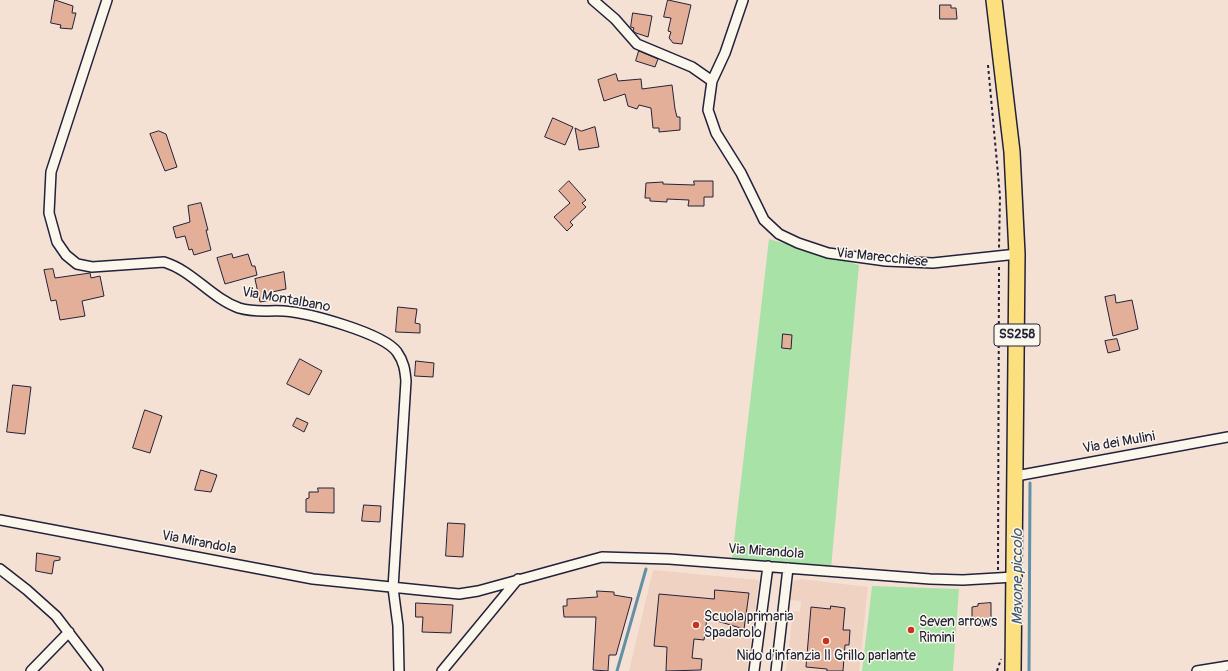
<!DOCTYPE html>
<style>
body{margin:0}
canvas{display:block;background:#f4e1d3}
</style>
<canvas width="1228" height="671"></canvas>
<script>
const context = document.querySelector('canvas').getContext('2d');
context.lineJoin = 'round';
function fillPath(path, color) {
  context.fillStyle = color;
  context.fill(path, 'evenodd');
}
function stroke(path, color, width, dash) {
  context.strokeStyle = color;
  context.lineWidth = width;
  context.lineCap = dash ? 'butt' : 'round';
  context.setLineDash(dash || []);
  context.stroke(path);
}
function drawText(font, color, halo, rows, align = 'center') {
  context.font = font + ' Pangolin,sans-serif';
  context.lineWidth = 3;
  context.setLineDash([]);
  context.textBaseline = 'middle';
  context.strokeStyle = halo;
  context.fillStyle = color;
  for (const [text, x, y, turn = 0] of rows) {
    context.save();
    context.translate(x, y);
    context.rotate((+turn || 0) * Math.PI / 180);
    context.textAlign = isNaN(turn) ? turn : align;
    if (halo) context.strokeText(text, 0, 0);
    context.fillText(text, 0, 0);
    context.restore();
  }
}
const built = new Path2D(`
 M653 570 759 580 747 671H629Z
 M801 579 868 587 859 671H786L793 611 800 612 801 601 789 600 790 586 794 581Z`);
const green = new Path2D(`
 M769 239 859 265 831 568 732 558Z
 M872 586 959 589 953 671H862Z`);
const stream = new Path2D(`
 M617 671 646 569
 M1029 671 1030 483`);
const building = new Path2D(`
 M55 0 73 6 72 13H76L72 29 60 28 61 25 51 23Z
 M668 0 691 5 682 44 673 43 669 38 671 32 668 31 671 18 664 17Z
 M940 5H951V8H956L957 19H940Z
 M633 13 652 16 648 37 636 33 633 31 634 28 631 27Z
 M639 51 658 59 655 67 636 61Z
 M616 74 618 81 641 79 642 89 672 85 675 109 677 117H680V130L659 132V128H653L651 108 639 105 637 109 628 106 625 94 604 101 598 80Z
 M553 118 573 127 565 145 545 137Z
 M595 127 599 147 579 150 575 128 581 131Z
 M159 131 166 134 177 167 165 171 150 134Z
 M569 181 586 200 582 203 586 207 570 222 573 225 567 231 554 217 570 203 559 191Z
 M694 181H713V197H704V206H688L689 200 667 199V202L650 201V198H645L646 183 663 182V184L694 185Z
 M201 203 208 230H206L211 250 194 255 192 249 189 250 185 236 176 238 173 227 190 222 188 206Z
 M232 254 233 258 248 254 252 266H255L257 275 225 284 217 258Z
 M53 269 55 278 90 273 91 278 100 276 104 296 82 301 85 316 60 320 56 300 51 301 44 270Z
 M284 272 286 289 272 292 274 297H270L271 300 260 302 255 279Z
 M1115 295 1116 303 1132 300 1138 329 1113 336 1105 297Z
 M398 307 417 309 415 323 420 324V333L396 332Z
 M783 334 792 335 791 349 782 348Z
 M1117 339 1120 350 1108 353 1105 341Z
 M300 359 322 371 309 395 287 384Z
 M416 361 434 363 433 377 415 376Z
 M13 385 31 387 25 434 7 432Z
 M145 410 162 416 150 453 133 448Z
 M297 418 308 423 304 432 293 426Z
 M201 470 217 475 211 492 195 490Z
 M318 488H334V513L306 512V499L309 498V492H318Z
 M364 505 381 506 380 522 362 521Z
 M448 523 465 524 463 557 446 556Z
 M37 553 60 557V560L54 561 52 574 36 571Z
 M715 590 749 593 744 629 707 618 704 640 694 639 692 658 702 659 701 670 666 671 667 647 654 646 659 594 714 599Z
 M597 591 614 592V595L632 598 616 655H609L608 671 593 670 596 617H564L563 606H567V599L597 597Z
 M416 603 453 605 451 633 422 632 423 617H416Z
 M991 603V626H978V623H972V607L978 606V604Z
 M831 606 845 608 843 630H850L849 645H845L843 671H827V669L806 667 811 607 830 609Z`);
const path = new Path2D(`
 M988 65 1000 196 999 248
 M998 570 999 264
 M997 671 1001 659`);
const minor = new Path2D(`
 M107 0 51 172 49 213 57 242 66 255 77 264 92 267 164 262C193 271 211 298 239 308 256 313 267 310 284 311 309 313 383 333 397 352 404 362 405 370 406 381L393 588 398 626 399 671
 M593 0 615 19 637 44 692 67 712 81
 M743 0 725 53 712 81 708 110 716 133 741 173 764 220 779 234 798 243 828 253 886 261 933 263 1017 254
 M1016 476 1228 437
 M0 520 313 579 459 594 478 591 602 557 669 559 930 579 963 580 1014 577
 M0 569 27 590 56 616 98 671
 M31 671 69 632
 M442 671 518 579
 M754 671 768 566
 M776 671 788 568
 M1197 671 1228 666`);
const primary = new Path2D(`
 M994 0 1012 152 1017 254 1013 671`);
const markers = [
 [696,625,4,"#c8321e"],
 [911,630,4,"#c8321e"],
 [826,641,4,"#c8321e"]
];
const shields = [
 [1017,335,46]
];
const shieldNames = [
 ["SS258",1017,335]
];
const streetNames = [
 ["Via Marecchiese",882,258,6],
 ["Via Montalbano",286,300,10],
 ["Via dei Mulini",1119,443,-10],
 ["Via Mirandola",199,543,11],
 ["Via Mirandola",766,552,4]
];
const poiNames = [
 ["Scuola primaria",704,617],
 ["Spadarolo",704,633],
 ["Seven arrows",919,622],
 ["Rimini",919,638],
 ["Nido d'infanzia Il Grillo parlante",826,656,"center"]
];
const waterNames = [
 ["Mavone piccolo",1018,577,-90]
];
fillPath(built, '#efd2c2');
fillPath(green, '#a9e2a6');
stroke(stream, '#6390a7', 3);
fillPath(building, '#e4af99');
stroke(building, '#22223b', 1);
stroke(minor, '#22223b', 12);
stroke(primary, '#22223b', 18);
stroke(path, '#22223b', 2, [3, 3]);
stroke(minor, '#fbf7ec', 9);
stroke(primary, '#fce080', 15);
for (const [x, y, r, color] of markers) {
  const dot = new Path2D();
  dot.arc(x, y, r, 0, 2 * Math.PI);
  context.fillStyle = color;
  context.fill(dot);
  stroke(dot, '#fbf7ec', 1.5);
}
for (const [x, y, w] of shields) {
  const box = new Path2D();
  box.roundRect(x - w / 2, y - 11, w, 22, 3);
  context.fillStyle = '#fbf7ec';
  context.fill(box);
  stroke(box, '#22223b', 1);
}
drawText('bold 13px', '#22223b', null, shieldNames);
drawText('14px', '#22223b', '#fbf7ec', streetNames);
drawText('14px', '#22223b', '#fbf7ec', poiNames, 'left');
drawText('italic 15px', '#435971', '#fbf7ec', waterNames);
</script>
